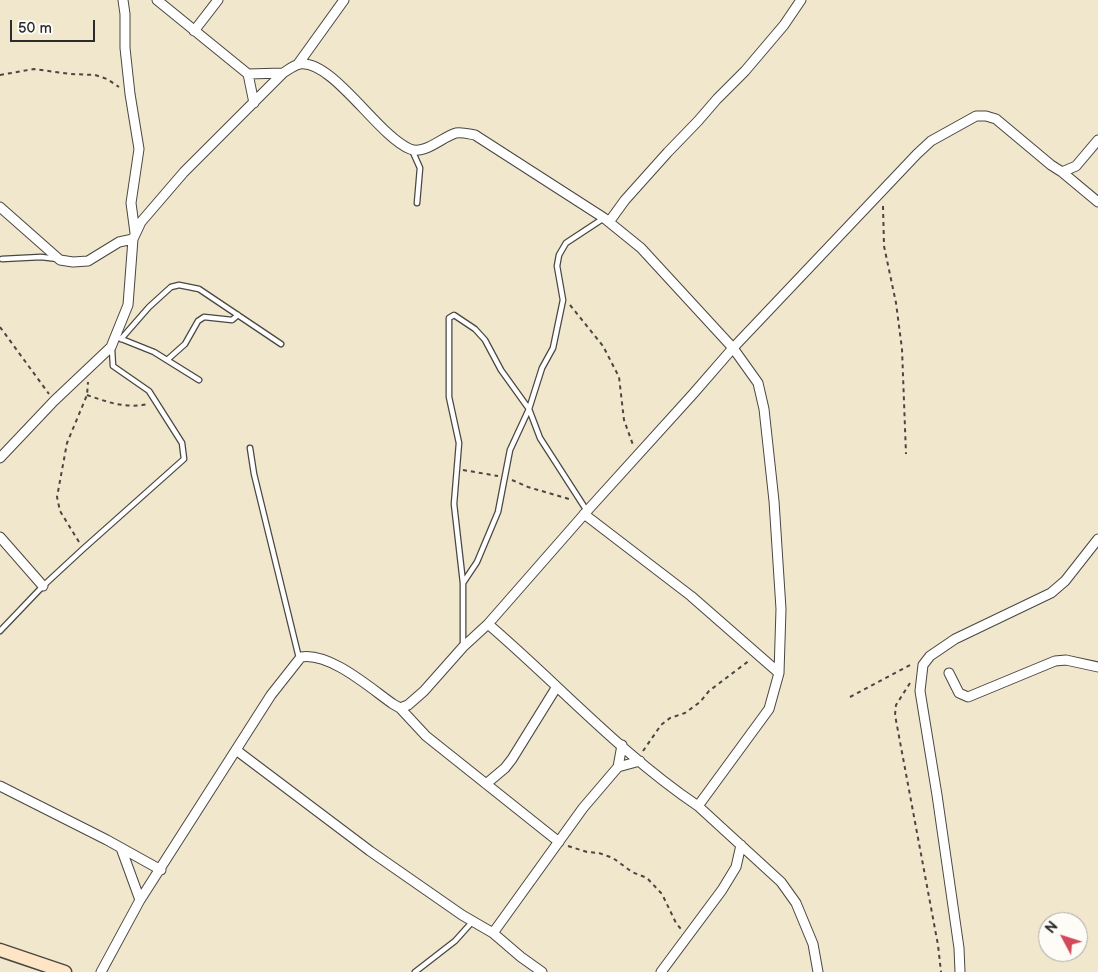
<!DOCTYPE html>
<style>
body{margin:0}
#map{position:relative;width:1098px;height:972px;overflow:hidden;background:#f1e7cc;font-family:"Balsamiq Sans",sans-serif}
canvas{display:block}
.north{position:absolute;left:1038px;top:912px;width:50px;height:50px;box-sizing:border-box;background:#fdfcf7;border:1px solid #a9a8a5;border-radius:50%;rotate:310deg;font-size:14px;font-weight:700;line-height:20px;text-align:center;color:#2b2b2b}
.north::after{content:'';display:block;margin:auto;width:18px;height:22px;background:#d1495b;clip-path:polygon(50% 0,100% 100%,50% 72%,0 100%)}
.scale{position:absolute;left:10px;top:20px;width:85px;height:22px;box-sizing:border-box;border:2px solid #2b2b2b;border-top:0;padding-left:6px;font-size:15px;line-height:18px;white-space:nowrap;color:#2b2b2b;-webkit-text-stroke:4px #fdfcf7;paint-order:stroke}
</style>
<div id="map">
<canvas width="1098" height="972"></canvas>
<div class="north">N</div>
<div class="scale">50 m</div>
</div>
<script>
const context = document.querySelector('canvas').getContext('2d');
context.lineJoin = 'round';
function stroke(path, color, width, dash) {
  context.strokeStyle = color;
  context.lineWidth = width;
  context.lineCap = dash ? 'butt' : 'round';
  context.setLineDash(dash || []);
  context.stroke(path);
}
const path = new Path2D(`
 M0 75 34 69 70 74 95 75 107 79 119 87
 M883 206 884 246 896 303 902 349 906 454
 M570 305 603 346 619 377 624 420 633 445
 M0 327 49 394
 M87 395C107 402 126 409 148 404
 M463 470 498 476
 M512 480 528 487 569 499
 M79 542 60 511 57 497 67 443 87 395 88 382
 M910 683 896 705 895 715 938 945 941 972
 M850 697 912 664
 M643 751 661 725 670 718 685 713 700 702 709 691 750 660
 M568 846 587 852 599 853 613 858 632 872 647 878 662 894 676 923 681 929`);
const service = new Path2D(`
 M412 150 420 168 417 203
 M2 259 41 257 58 259
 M119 338 154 352 199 380
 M121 339 149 307 171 287 179 285 199 289 281 344
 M167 360 185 344 198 321 204 317 232 320 238 315
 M250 448 254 474 299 658
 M463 583 477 562 498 512 510 450 529 409 542 368 553 348 563 300 557 266 559 255 566 243 604 218
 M0 631 43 586 83 549 184 459 182 443 149 391 113 366 112 349
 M463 646V583L454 504 459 443 449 397V318L454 315 475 329 485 340 501 370 529 409 540 438 587 511
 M415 972 455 941 473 921`);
const minor = new Path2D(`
 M123 0 125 14V48L130 94 139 149 131 203 135 233
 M157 0 248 74 254 103
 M194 31 218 0
 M298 64 344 0
 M248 74 283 73
 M1062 172 1098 202
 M0 207 60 260 73 262 88 261 119 242 133 239
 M609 222 625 200 668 152 698 121 717 99 745 71 784 25 801 0
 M0 458 54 401 111 347 128 305 133 239 141 222 184 172 283 73C288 70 294 65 300 64 333 60 378 136 410 149 425 155 442 137 456 133 462 132 469 134 475 135L604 218 641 248 733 348 758 383 764 409 774 501 781 609 779 673 769 709 698 806
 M584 514 691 596 779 673
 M0 537 43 586
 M488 624C558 684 621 754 698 806L781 882 796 903 813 944 818 972
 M949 673 959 693 968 697 1055 661 1066 660 1098 667
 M400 708 426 736 559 842
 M236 750 370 851 462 915 493 933 521 957 542 972
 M618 767 640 761
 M486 784 505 768 512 759 556 688
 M0 786 107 840 161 870
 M121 848 140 900
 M493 933 583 808 618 767 622 745
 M101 972 140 900 271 695 301 657C330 652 370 688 393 704L400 708 408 705 424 691 463 647 488 624 587 511 693 394 733 348 917 154 931 141 976 116H986L996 119 1051 165 1062 172 1076 166 1098 140
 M661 972 722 890 736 867 741 845
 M960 972 959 948 937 795 920 691 923 665 930 656 955 639 1051 593 1065 581 1098 539`);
const secondary = new Path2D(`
 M0 950 65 972`);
stroke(service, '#494743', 7);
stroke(minor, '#494743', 11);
stroke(secondary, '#494743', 15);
stroke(path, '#494743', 2, [4, 4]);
stroke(service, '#fff', 4.5);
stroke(minor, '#fff', 9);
stroke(secondary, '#fde5c5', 12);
</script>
